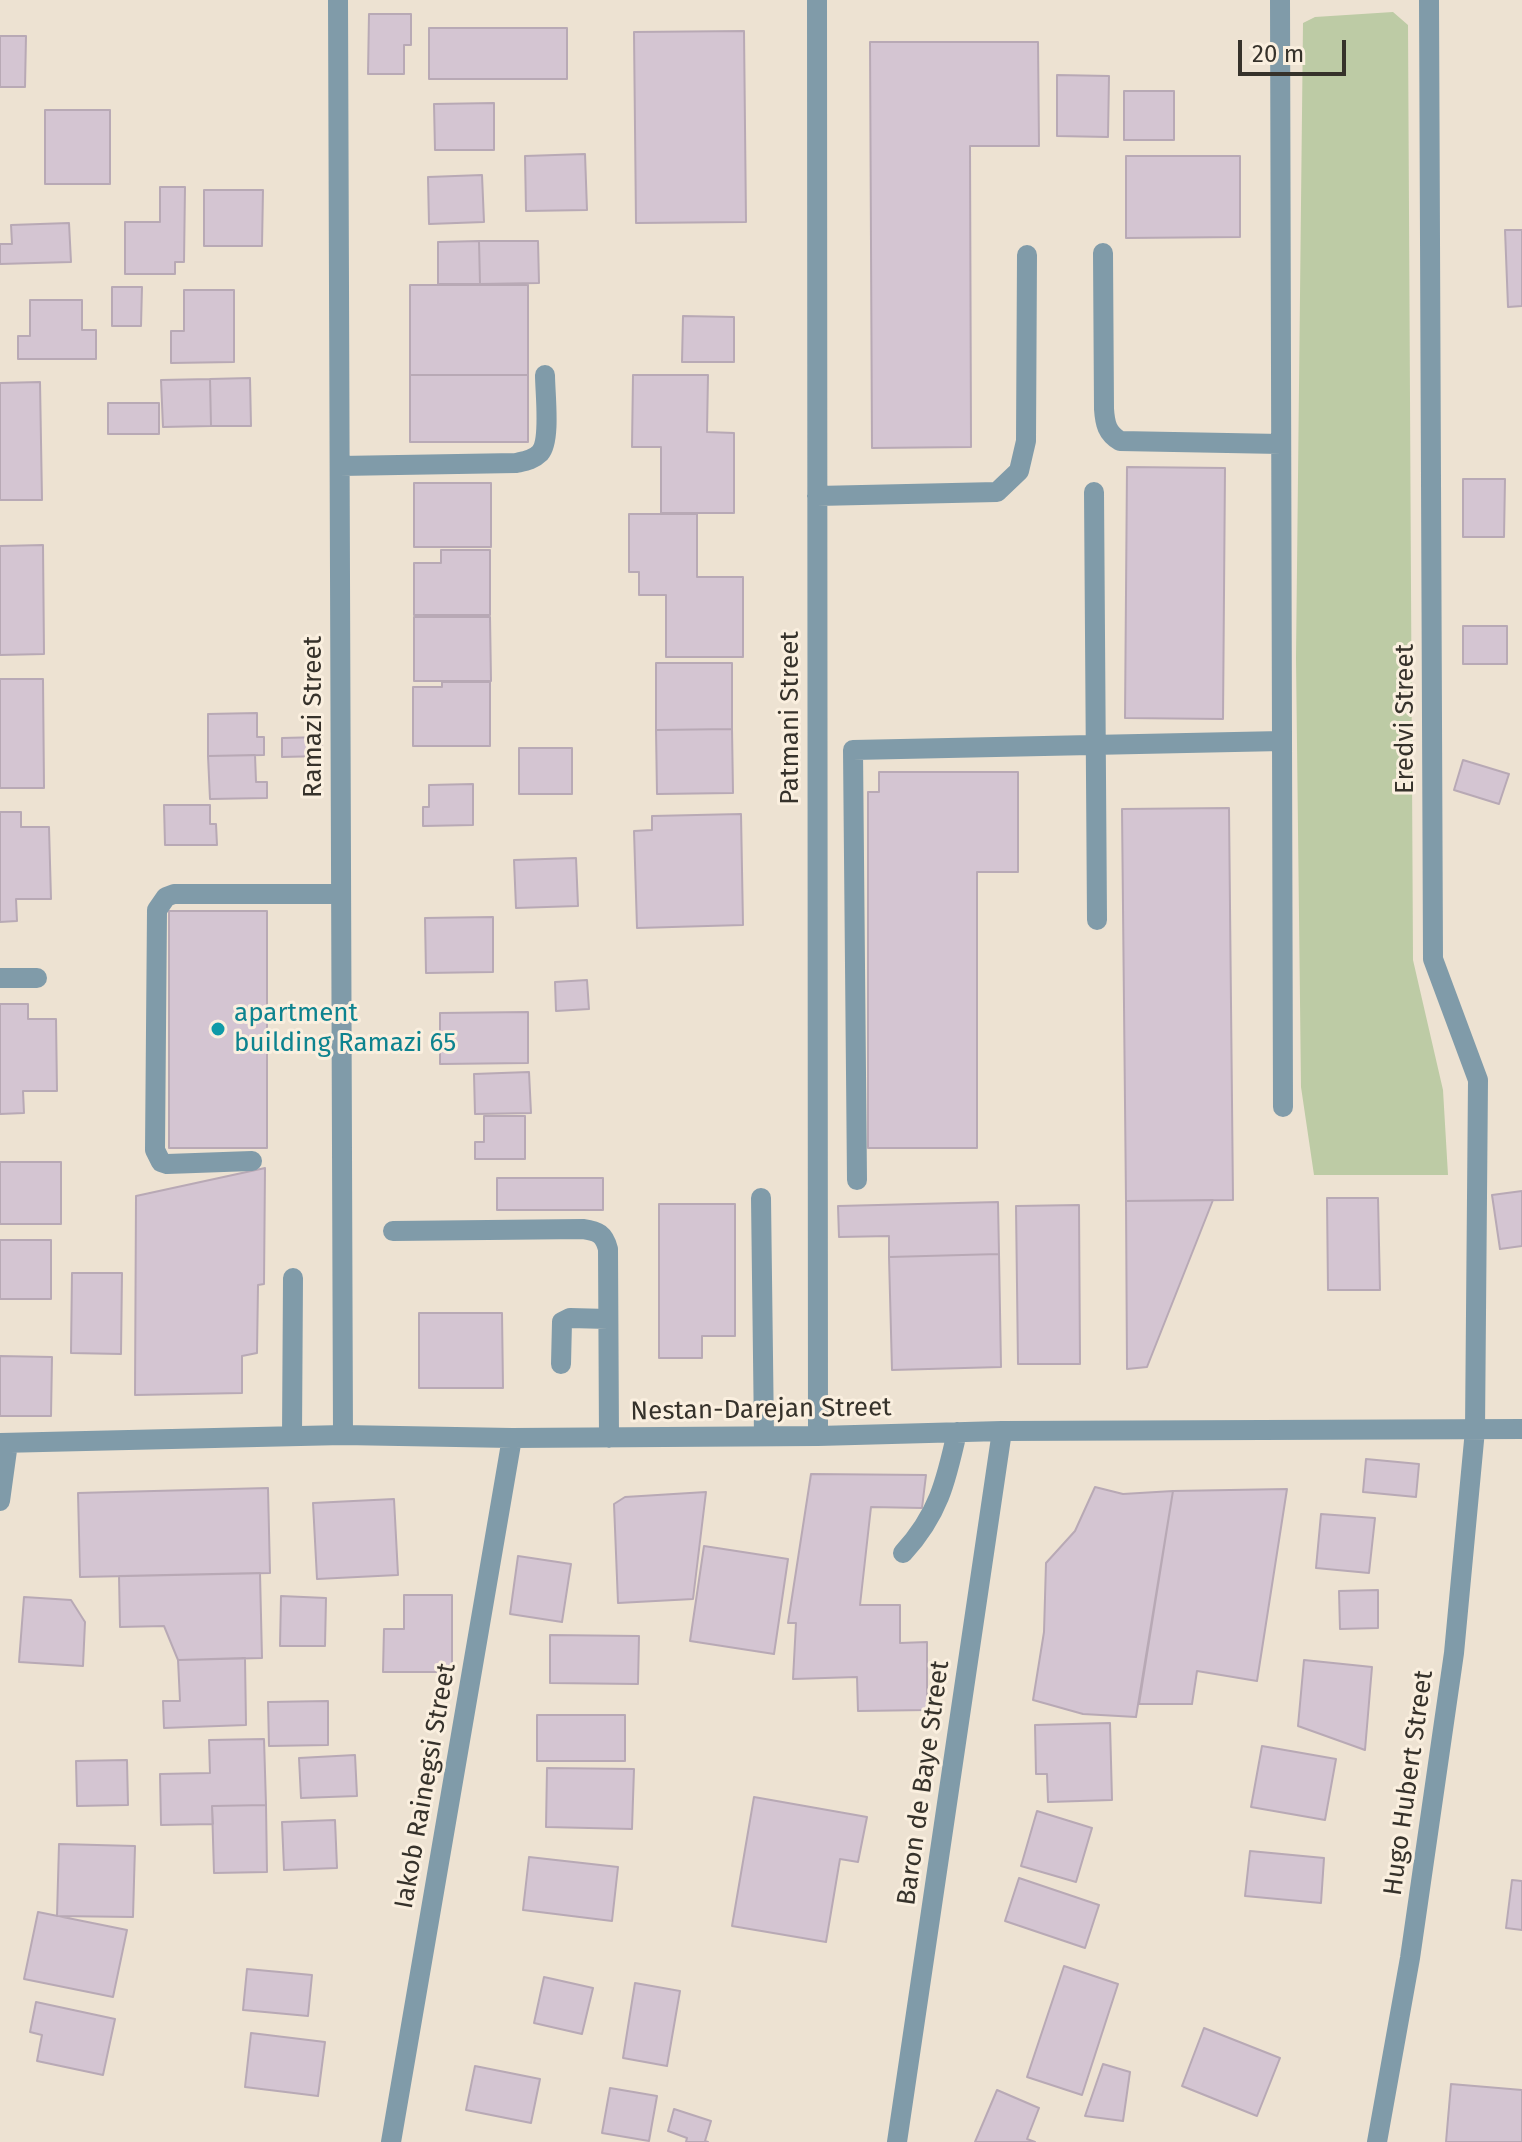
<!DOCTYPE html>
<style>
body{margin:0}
#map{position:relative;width:1522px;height:2142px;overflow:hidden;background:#ede2d2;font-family:"Fira Sans",sans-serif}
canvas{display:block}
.scale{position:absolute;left:1238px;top:40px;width:108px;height:36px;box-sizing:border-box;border:4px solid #36322b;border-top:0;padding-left:10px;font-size:24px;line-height:28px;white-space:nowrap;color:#36322b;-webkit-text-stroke:6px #faefdf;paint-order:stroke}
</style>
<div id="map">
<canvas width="1522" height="2142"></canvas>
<div class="scale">20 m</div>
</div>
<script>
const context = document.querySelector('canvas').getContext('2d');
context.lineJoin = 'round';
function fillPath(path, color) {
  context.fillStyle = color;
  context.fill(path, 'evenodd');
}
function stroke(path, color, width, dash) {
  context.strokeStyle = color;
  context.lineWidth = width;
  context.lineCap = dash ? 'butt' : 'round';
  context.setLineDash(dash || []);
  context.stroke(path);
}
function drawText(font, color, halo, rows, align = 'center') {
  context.font = font + ' "Fira Sans",sans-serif';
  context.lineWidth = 6;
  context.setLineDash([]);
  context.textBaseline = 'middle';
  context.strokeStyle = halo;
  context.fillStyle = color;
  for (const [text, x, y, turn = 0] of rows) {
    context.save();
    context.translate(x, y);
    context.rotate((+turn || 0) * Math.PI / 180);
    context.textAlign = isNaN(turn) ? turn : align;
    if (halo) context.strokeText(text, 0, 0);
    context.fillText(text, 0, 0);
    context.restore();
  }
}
const green = new Path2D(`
 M1393 12 1408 25 1413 960 1443 1090 1448 1175H1314L1301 1087 1296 658 1303 23 1315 17Z`);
const building = new Path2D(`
 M369 14H411V45H404V74H368Z
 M429 28H567V79H429Z
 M744 31 746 222 636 223 634 32Z
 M0 36H26L25 87H0Z
 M870 42H1038L1039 146H970L971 447 872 448Z
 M1057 75 1109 76 1108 137 1057 136Z
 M1124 91H1174V140H1124Z
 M494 103V150H435L434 104Z
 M45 110H110V184H45Z
 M585 154 587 210 526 211 525 156Z
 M1126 156H1240V237L1126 238Z
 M482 175 484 222 429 224 428 177Z
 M160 187H185L184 262H175V274H125V222H160Z
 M204 190H263L262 246H204Z
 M69 223 71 262 0 264V244H12L11 225Z
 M1505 230H1522V306L1508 307Z
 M479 241 480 284H438V242Z
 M479 241H538L539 283 480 284Z
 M410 285H528V375H410Z
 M112 287H142L141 326H112Z
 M184 290H234V362L171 363V331H184Z
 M30 300H82V330H96V359H18V336H30Z
 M683 316 734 317V362H682Z
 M410 375H528V442H410Z
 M633 375H708L707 432 734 433V513H661V447H632Z
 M250 378 251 426H211L210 379Z
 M210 379 211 426 163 427 161 380Z
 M40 382 42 500H0V383Z
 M108 403H159V434H108Z
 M1127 467 1225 468 1223 719 1125 718Z
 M1463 479H1505L1504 537H1463Z
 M414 483H491V547H414Z
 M629 514H697V577H743V657H666V595H639V572H629Z
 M43 545 44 654 0 655V546Z
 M441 550H490V615H414V563H441Z
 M414 617H490L491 681H414Z
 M1463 626H1507V664H1463Z
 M656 663H732V729L656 730Z
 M0 679H43L44 788H0Z
 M442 682H490V746H413V687H442Z
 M257 713V737H264V755L208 756V714Z
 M732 729 733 793 657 794 656 730Z
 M322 737V756L282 757V738Z
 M519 748H572V794H519Z
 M255 755 256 782H267V798L210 799 208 756Z
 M1463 760 1509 774 1499 804 1454 790Z
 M879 772H1018V872H977V1148H868V792H879Z
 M473 784V825L423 826V807H429V785Z
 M164 805H210V824H216L217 845H165Z
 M1229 808 1233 1200 1126 1201 1122 809Z
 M0 812H21V827H49L51 899H16L17 921 0 922Z
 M741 814 743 925 637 928 634 831 652 830V816Z
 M576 858 578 906 516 908 514 860Z
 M169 911H267V1148H169Z
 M493 917V972L426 973 425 918Z
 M587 980 589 1009 556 1011 555 982Z
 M0 1004H28V1019H56L57 1091H23L24 1113 0 1114Z
 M528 1012V1063L440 1064V1013Z
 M529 1072 531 1113 475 1114 474 1074Z
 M484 1116H525V1159H475V1142H484Z
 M0 1162H61V1224H0Z
 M265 1168 264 1284 258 1285 257 1353 242 1356V1393L135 1395 136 1196Z
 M497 1178H603V1210H497Z
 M1522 1191V1246L1500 1249 1492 1195Z
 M1327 1198H1378L1380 1290H1328Z
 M1213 1200 1147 1367 1127 1369 1126 1201Z
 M998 1202 999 1254 889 1257V1236L839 1237 838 1206Z
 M659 1204H735V1336H702V1358H659Z
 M1079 1205 1080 1364H1018L1016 1206Z
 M0 1240H51V1299H0Z
 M999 1254 1001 1367 892 1370 889 1257Z
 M72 1273H122L121 1354 71 1353Z
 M419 1313H502L503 1388H419Z
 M0 1356 52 1357 51 1416H0Z
 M1366 1459 1419 1464 1416 1497 1363 1492Z
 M811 1474 926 1475 922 1508 871 1507 860 1605H900V1643L927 1642V1710L858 1711 857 1677 793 1679 796 1623H788Z
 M1095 1487 1123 1494 1173 1491 1136 1717 1083 1714 1033 1700 1044 1632 1046 1563 1075 1531Z
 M268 1488 270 1573 80 1577 78 1493Z
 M1287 1489 1257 1681 1197 1671 1192 1704H1139L1173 1491Z
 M706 1492 693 1599 618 1603 614 1504 625 1497Z
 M394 1499 398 1575 317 1579 313 1503Z
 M1321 1514 1375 1518 1369 1573 1316 1568Z
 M704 1546 788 1559 774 1654 690 1641Z
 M518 1556 571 1564 562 1622 510 1614Z
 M260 1573 262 1658 178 1660 164 1626 120 1627 119 1576Z
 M1378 1590V1628L1340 1629 1339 1591Z
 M404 1595H452V1672H383L384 1629H404Z
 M281 1596 326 1598 325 1646H280Z
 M24 1597 71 1600 85 1622 83 1666 19 1662Z
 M550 1635 639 1636 638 1684 550 1683Z
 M245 1658 246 1725 164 1728 163 1701H180L178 1660Z
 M1304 1660 1372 1667 1365 1750 1298 1726Z
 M328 1701V1745L269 1746 268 1702Z
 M537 1715H625V1761H537Z
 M1110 1723 1112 1800 1048 1802 1047 1774H1036L1035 1725Z
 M264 1739 266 1805 212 1806 213 1824 161 1825 160 1774 210 1773 209 1740Z
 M1262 1746 1336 1759 1325 1820 1251 1807Z
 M355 1755 357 1796 301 1798 299 1758Z
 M127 1760 128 1805 77 1806 76 1761Z
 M547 1768 634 1769 632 1829 546 1827Z
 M754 1797 867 1817 858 1862 840 1859 826 1942 732 1926Z
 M266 1805 267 1872 214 1873 212 1806Z
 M1037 1811 1092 1828 1076 1882 1021 1866Z
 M335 1820 337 1868 284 1870 282 1822Z
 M59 1844 135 1846 133 1917 57 1916Z
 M1250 1851 1324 1858 1321 1903 1245 1896Z
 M529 1857 618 1867 612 1921 523 1910Z
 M1019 1878 1099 1905 1085 1948 1005 1921Z
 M1512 1880 1522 1881V1930L1506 1928Z
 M38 1912 127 1930 113 1997 24 1979Z
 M1064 1966 1118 1984 1082 2095 1027 2077Z
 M247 1969 312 1975 308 2016 243 2010Z
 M544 1977 593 1988 582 2034 534 2023Z
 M635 1983 680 1991 667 2066 623 2058Z
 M36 2002 115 2019 103 2075 37 2061 42 2035 30 2032Z
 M1204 2028 1280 2058 1257 2116 1182 2086Z
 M251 2033 325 2042 318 2096 245 2087Z
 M1103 2064 1130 2072 1123 2121 1085 2116Z
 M475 2066 540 2079 531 2123 466 2110Z
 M1451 2084 1522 2090V2142H1446Z
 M610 2088 657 2096 649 2141 602 2133Z
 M997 2090 1039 2108 1027 2139 1035 2142H975Z
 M674 2109 711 2121 705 2141 708 2142H686L687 2138 668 2131Z`);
const minor = new Path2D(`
 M338 0 343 1435
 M817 0 818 1436
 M1280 0 1283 1107
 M1103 253 1104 409C1105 424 1107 433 1120 441L1281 444
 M340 466 516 463C525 461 533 460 540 453 551 441 545 393 545 375
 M1094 492 1097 920
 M817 496 997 492 1019 471 1026 441 1027 255
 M0 978H37
 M252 1161 167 1164 161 1162 155 1150 157 910 166 897 174 894H341
 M857 1180 853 750 1282 741
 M761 1198 764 1436
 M393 1231 583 1229C598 1231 604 1234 608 1249L609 1438
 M561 1364 562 1322 570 1318 608 1319
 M292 1436 293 1278
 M0 1443 343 1435 512 1438 818 1436 1002 1431 1522 1429
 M0 1501 8 1443
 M903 1553C938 1515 946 1482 957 1432
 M391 2142 512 1438
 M897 2142 1002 1431
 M1377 2142 1410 1958 1454 1653 1475 1430 1478 1080 1433 959 1429 0`);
const markers = [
 [218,1029,8,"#0f9aa8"]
];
const streetNames = [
 ["Ramazi Street",314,717,-90],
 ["Patmani Street",791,718,-90],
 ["Eredvi Street",1406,719,-90],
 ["Nestan-Darejan Street",761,1410,-1],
 ["Baron de Baye Street",924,1783,-82],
 ["Hugo Hubert Street",1409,1783,-82],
 ["Iakob Rainegsi Street",426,1786,-80]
];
const cultureNames = [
 ["apartment",234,1014],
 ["building Ramazi 65",234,1044]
];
fillPath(green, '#bdcba5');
fillPath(building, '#d4c5d2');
stroke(building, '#b8a9b5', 2);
stroke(minor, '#809ba9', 20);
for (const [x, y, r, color] of markers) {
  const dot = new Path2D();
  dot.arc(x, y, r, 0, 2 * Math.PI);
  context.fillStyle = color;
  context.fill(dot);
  stroke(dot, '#faefdf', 3);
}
drawText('26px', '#36322b', '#faefdf', streetNames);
drawText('26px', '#0d838f', '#faefdf', cultureNames, 'left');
</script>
